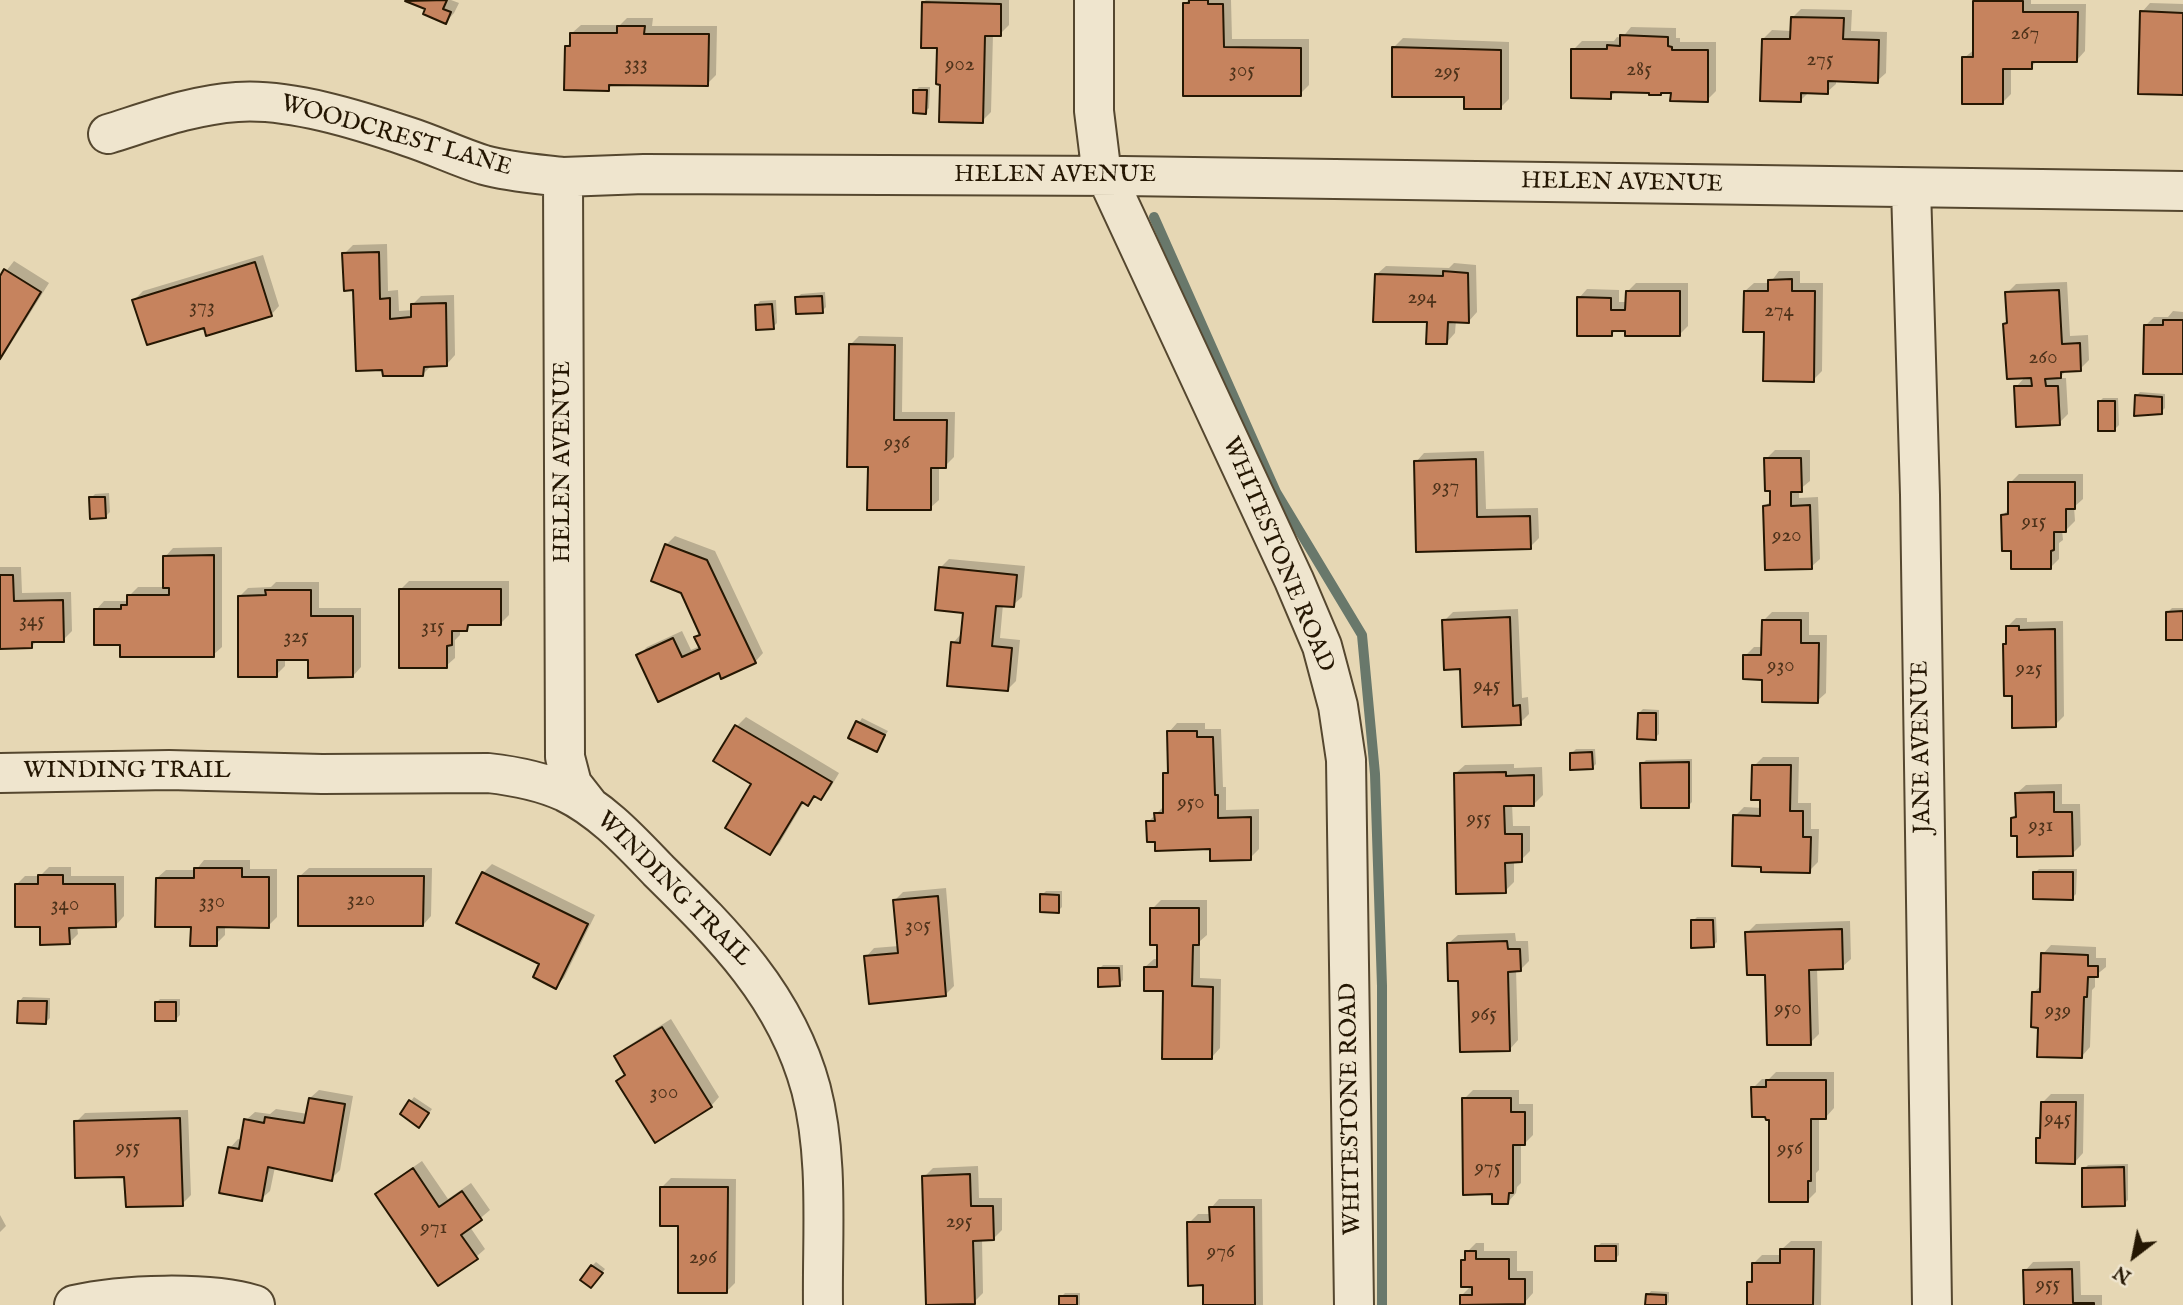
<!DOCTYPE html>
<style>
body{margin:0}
#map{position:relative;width:2183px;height:1305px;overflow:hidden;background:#e6d7b4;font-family:"IM FELL English",serif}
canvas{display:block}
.north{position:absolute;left:2099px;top:1221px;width:70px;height:70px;-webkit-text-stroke:5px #efe5ce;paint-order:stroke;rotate:212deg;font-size:19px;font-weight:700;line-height:28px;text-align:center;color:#251703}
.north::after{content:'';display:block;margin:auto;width:24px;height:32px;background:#251703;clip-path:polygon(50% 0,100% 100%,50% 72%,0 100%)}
</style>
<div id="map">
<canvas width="2183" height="1305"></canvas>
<div class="north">N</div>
</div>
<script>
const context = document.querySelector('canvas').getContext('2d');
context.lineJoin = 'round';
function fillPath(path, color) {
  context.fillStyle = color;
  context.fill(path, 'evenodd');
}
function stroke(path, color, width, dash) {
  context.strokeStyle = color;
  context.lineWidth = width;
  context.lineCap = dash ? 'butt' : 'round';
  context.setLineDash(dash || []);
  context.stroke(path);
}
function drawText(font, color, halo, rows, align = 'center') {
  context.font = font + ' "IM FELL English",serif';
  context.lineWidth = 5;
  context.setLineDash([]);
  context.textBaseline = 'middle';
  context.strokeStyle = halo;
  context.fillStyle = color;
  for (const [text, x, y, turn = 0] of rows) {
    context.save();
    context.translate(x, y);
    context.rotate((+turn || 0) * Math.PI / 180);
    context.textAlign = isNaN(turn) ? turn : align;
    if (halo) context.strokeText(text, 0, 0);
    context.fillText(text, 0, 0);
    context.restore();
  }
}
const shadow = new Path2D(`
 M408 0H451L459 3 454 13 446 22 427 8Z
 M926 0H1009V25L1000 34H993L991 112 982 121 942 83 938 46 923 2Z
 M1188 0H1231L1232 39H1309V85L1300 94H1185V4Z
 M1977 0H2031V4H2086L2085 51 2077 60H2038L2031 67 2011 68V94L2002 103 1964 58 1975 49Z
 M2150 3 2183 4V93L2142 12Z
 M1801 9 1852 10 1851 31 1887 32 1886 73 1877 81 1836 80V84L1827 92H1809L1800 101 1763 39 1772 30 1792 31 1793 17Z
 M627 18H653L652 26H717L716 75 707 84 614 83 608 89 566 47 572 41V33L581 25H620Z
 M1631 27 1676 28V38H1680V42H1716V91L1707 100 1672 91 1617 90 1610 97 1573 50 1582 41H1614L1617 37 1622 38Z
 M1403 38 1509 42V99L1500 108 1466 96 1394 47Z
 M919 87H930L929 108 925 112 915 91Z
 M387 244 388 291 398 290 399 311 413 310 412 305 421 296 454 295 455 355 447 364 432 365 423 374 354 289 344 254 353 245Z
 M263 255 279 306 271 315 205 326 134 300 143 291Z
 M14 261 49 283 0 361V279Z
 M1454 263 1476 265 1477 312 1469 321 1456 320 1455 333 1447 342 1428 320 1377 274 1386 266 1449 268Z
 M1779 271H1800V283H1823L1822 371 1813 380 1765 331 1745 291 1754 283H1770Z
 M2067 282 2070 336 2088 335 2089 360 2080 369 2067 370 2059 378H2066L2068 414 2059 423 2016 387 2026 376 2004 324 2009 320 2007 293 2016 284Z
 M1636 283H1688V326L1680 334 1617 329 1612 334 1579 298 1587 289 1619 290V302H1627V292Z
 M825 292 826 307 822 311 797 298 801 294Z
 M776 300 777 323 773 327 757 305 760 301Z
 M2173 311 2183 312V373L2145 326 2154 317H2168Z
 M859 336 903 337 902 412H955L954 457 945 466H939V500L930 508 850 345Z
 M2140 392 2165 394V408L2161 412 2136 396Z
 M2103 398H2118L2119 425 2115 429 2099 402Z
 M1775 450H1810V481L1799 490V498L1818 497 1820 559 1811 567 1765 506 1772 500 1766 459Z
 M1484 451 1486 509 1538 508 1539 538 1530 547 1418 550 1416 462 1424 453Z
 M2019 474H2083V499L2074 507 2075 521 2066 530H2062L2063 540 2059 543V559L2051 567 2012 549 2003 515 2010 508V483Z
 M109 493 110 512 106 516 91 498 95 494Z
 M675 536 715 551 763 653 755 662 719 671 639 655 647 647 682 631 691 650 700 646 696 638 701 633 666 545Z
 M222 547V647L213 655 122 643 96 610 104 601H128L129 596 138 587H165V557L173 548Z
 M949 559 1025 566 1022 597 1013 605 1003 604 1000 638 1020 640 1016 681 1007 690 953 643 961 634 965 611 940 568Z
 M0 567H21L22 593 71 592 72 631 63 640 37 641 31 647H0Z
 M409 581H509V615L500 624 472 623 467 629H460V635L455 640V658L446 666 401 589Z
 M276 582H319V608H361V667L353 676 310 658H285V666L276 675 240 596 248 588 271 587Z
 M2172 608H2183V638L2168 612Z
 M1518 609 1522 698 1528 697 1529 714 1520 723 1461 667 1444 621 1453 612Z
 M1772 612H1809V635H1827L1826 693 1817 701 1764 678 1745 656 1754 647H1763V621Z
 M2016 618H2027V622L2063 621 2064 716 2055 725 2005 645 2008 642 2007 627Z
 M1643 709 1659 710V734L1655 738 1639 713Z
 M746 717 839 773 829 790 820 798 816 796 808 804 804 802 779 844 770 853 753 783 716 761 737 726Z
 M862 718 888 731 876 750 850 737Z
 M1177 723H1205V729H1221L1223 787H1226V810L1259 809V849L1250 858 1212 848 1157 840 1148 822 1165 805 1164 774 1170 769 1169 732Z
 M1576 749H1595L1596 764 1592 768 1572 753Z
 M1763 757H1799L1798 803H1811V829H1819L1818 862 1809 871 1735 816 1744 807 1762 808 1754 766Z
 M1692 759V802L1688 806 1642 764 1646 760Z
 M1514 764V768L1542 767 1543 795 1534 804H1512L1513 826H1530V851L1521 860 1514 861V882L1505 891 1456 773 1465 765Z
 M2062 784V804H2080L2081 845 2072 854 2019 835 2012 818 2017 813V793L2026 785Z
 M204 860H250V869H277V917L268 926H225V935L216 944 192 926 157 878 166 870H196Z
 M492 864 595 915 564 978 555 987 483 873Z
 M49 867H71V876H124V916L116 925 77 926 78 934 69 943 42 925 16 885 25 876H40Z
 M309 868H432L431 916 423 925 300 876Z
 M2039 869H2077L2076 894 2072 898 2035 873Z
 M946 888 954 986 945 995 866 957 874 948 899 946 894 901 903 892Z
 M1046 891H1062V907L1058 911 1042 895Z
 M1161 900H1207V935L1200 941V978L1221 979 1220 1048 1212 1057 1164 989 1145 967 1154 959H1159V944L1152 909Z
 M1697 917H1716L1717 942 1713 946 1693 921Z
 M1850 921 1851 959 1842 967 1817 968 1819 1034 1810 1043 1767 973 1747 933 1756 924Z
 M1515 933 1516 941H1528L1529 961 1520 970H1516L1518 1040 1510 1049 1460 979 1449 943 1458 935Z
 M2051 945 2096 947V958H2106V967L2095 976V987L2092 990 2090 1047 2082 1056 2040 1026 2034 992 2042 985 2043 954Z
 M1103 965H1123V980L1119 984 1099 969Z
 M23 997 50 998V1018L46 1022 20 1001Z
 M160 999H180V1015L176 1019 156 1003Z
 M671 1019 719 1097 711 1106 619 1081 626 1073 616 1057 625 1048Z
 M1776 1072H1834V1108L1826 1117H1819V1170L1816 1173V1192L1808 1200 1771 1118 1753 1088 1762 1079H1769Z
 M319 1090 353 1096 340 1170 331 1179 275 1167 270 1191 261 1199 230 1148 238 1139 243 1140 246 1120 255 1112 270 1114 276 1109 308 1114 310 1098Z
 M1473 1090H1519V1104H1533V1135L1524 1144H1521V1183L1517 1187 1516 1193 1508 1202 1493 1193 1464 1099Z
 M2051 1094H2084L2083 1153 2075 1162 2037 1139 2042 1134V1103Z
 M414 1097 432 1109 423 1122 411 1101Z
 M188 1110 191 1195 182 1204 126 1176 76 1122 85 1113Z
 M422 1161 448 1199 471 1183 490 1210 470 1227 485 1249 476 1257 377 1194 386 1186Z
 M2128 1164V1200L2124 1204 2084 1169 2088 1165Z
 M978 1166 979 1198H1002V1230L993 1239H982L983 1293 974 1302 924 1177 933 1168Z
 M671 1178 736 1179 735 1283 727 1291 680 1224 662 1187Z
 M1219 1199H1262L1263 1305H1205V1283L1189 1223 1198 1214H1211V1208Z
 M0 1215 6 1226 0 1232Z
 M1791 1241H1822L1821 1305H1748L1749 1282 1754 1278V1263L1762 1255H1782V1249Z
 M1476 1243H1484V1251H1517V1271H1533V1293L1525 1302H1518V1305H1462V1295L1472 1285 1463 1260 1467 1256V1252Z
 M1601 1243H1619V1255L1615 1259 1597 1247Z
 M2080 1261 2081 1295H2102V1305H2025V1271L2033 1262Z
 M596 1262 605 1269 595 1282 592 1266Z
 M1651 1291 1669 1292V1302L1666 1305H1647L1648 1295Z
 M1065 1293H1080V1305H1061V1297Z`);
const stream = new Path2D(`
 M1154 217 1276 492 1362 635 1375 774 1382 986V1305`);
const building = new Path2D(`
 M447 0 443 9 451 12 446 24 423 14 425 9 405 1Z
 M1189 0H1208V4H1223L1224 47 1301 48V96H1183V3H1189Z
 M1973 1H2023V12H2078L2077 62H2032V69H2003V104H1962V57H1973Z
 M922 2 1001 4V36H985L983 123 939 122 940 85 936 84 937 48H921Z
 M2140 11 2183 13V95L2138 94Z
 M1791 17 1844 18 1843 39 1879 40 1878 83 1828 81V94L1801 93V102L1760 101 1762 39H1790Z
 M617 26H645L644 34H709L708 86 609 85V91L564 90 565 46H570V33H617Z
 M1620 35 1668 37V46L1672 47V50H1708V102L1670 101 1671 93H1661V95H1649V93L1611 92V99L1571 98V49H1607V45L1620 46Z
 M1392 47 1501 50V109H1464V97H1392Z
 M913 90H927L926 114 913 113Z
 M379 252 380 299 390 298V319L411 317V304L446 303 447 366 424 367 423 376H383L382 370 356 371 353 290 344 291 342 253Z
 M255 262 272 316 206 336 204 328 147 345 132 300Z
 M4 269 41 292 0 359V276Z
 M1443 271 1468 273 1469 323 1448 322 1447 344H1426L1427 322H1373L1375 274 1443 276Z
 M1792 279V291H1815L1814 382 1763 381 1764 332H1743L1744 291H1768V280Z
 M2059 290 2062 344 2080 343 2081 371 2061 372V378L2045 379 2046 386H2058L2060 425 2016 427 2014 386H2032L2031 378 2007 379 2003 324 2007 323 2005 292Z
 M1626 291H1680V336H1625V331H1612V336H1577V297L1611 298V310H1625Z
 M822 296 823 313 796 314 795 297Z
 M772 304 774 329 756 330 755 305Z
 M2163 320H2183V374H2143L2144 325H2163Z
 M849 344 895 345 894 420H947L946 468H931V510H867L868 467H847Z
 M2135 395 2162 397V414L2134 416Z
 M2098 401H2115V431H2098Z
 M1764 458H1801L1802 492H1791V506L1810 505 1812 569 1765 570 1763 506 1770 505V491H1765Z
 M1476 459 1477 517 1530 516 1531 549 1416 552 1414 461Z
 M2008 482H2075V509H2066V532H2054V550L2051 551V569H2011V551H2002L2001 515 2008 514Z
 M89 497H105L106 518 90 519Z
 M665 544 707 560 756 663 721 679 719 673 658 702 636 655 673 638 682 657 700 649 694 637 700 635 681 593 651 581Z
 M214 555V657H120V645H94V609H121V605H127V595H169V588H163V556Z
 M939 567 1017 575 1014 607 996 606 992 646 1012 648 1008 691 947 686 951 642 960 643 963 613 935 610Z
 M0 575H13L14 601 63 600 64 642H32V648L0 649Z
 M399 589H501V625H468L467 631H452V645L447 646V668H399Z
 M265 590H311V616H353V677L308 678V660H277V677H238V596L266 595Z
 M2183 611V640H2166V612Z
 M1510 617 1513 706 1520 705 1521 725 1462 727 1460 669 1444 670 1442 620Z
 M1762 620H1801V643H1819L1818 703 1762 702V680L1743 679V655H1761Z
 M2006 626H2019V630L2055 629 2056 727 2012 728V696H2004L2003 644H2006Z
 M1638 713H1656V740L1637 739Z
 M856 721 885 735 877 752 848 738Z
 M735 725 832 782 821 800 814 796 808 806 802 802 770 855 725 828 751 784 713 761Z
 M1167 731H1197V737H1213L1215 795H1218V818L1251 817V860L1210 861V849L1155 851V842H1147L1146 821H1155L1154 813H1163V773H1168Z
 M1592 752 1593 769 1570 770V753Z
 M1689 762V808H1641L1640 763Z
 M1752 765H1791L1790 811H1803V837H1811L1810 873 1761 872V867L1732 866 1733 815 1760 816V800H1751Z
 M1506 772V776L1534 775V806H1504L1505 834H1522V862L1505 863 1506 893 1456 894 1454 773Z
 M2054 792V812H2072L2073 856 2017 857V836H2011V818L2016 817 2015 793Z
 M194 868H242V877H269V928L217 927V946H190L191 927H155L156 878H194Z
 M482 872 588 924 556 989 533 977 539 964 456 923Z
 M2033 872H2073V900L2033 899Z
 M38 875H63V884H115L116 927 69 928 70 944 40 945V927H15V884H38Z
 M298 876H424L423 926H298Z
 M1040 894 1059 895V913L1040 912Z
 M938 896 946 996 869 1004 864 956 898 953 893 900Z
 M1150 908H1199V945H1193L1192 986 1213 987 1212 1059H1162L1163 991H1144V967H1157V945H1150Z
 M1691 920H1713L1714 947 1691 948Z
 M1842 929 1843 969 1809 970 1811 1045H1767L1765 975H1747L1745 932Z
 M1507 941 1508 949H1520L1521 971 1508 972 1510 1051 1460 1052 1458 981H1448L1447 943Z
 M2041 953 2088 955V966H2098V977H2088L2087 997H2084L2082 1058 2037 1057 2038 1028 2031 1027 2032 992H2040Z
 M1098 968H1119L1120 986 1098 987Z
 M18 1001H47L46 1024 17 1023Z
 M155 1002H176V1021H155Z
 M662 1027 712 1107 655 1143 616 1081 625 1075 614 1056Z
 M1766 1080H1826V1119H1811V1181H1808V1202H1769V1120H1766L1765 1117H1752L1751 1087H1766Z
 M309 1098 345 1104 332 1181 268 1167 262 1201 219 1193 228 1147 239 1149 244 1119 264 1123 265 1117 304 1123Z
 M1462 1098H1511V1112H1525V1145H1513V1193H1509L1508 1204H1492V1194L1463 1195Z
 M409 1100 429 1113 419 1128 400 1114Z
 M2041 1102H2076L2075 1164 2036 1163V1138H2040Z
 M180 1118 183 1206 126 1207 124 1177 75 1178 74 1121Z
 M2124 1167 2125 1206 2082 1207V1168Z
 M413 1168 439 1207 462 1191 482 1220 461 1235 478 1259 438 1286 375 1194Z
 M970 1174 971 1206H993L994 1240 973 1241 975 1304 926 1305 922 1176Z
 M660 1187H728L727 1293H678V1226H660Z
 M1209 1207H1254L1255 1305H1203V1285L1188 1286 1187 1222H1210Z
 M1595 1246H1616V1261H1595Z
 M1780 1249H1814L1813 1305H1747V1282H1752V1263H1780Z
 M1465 1251H1476V1259H1509V1279H1525V1304L1460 1305V1295H1472V1287H1461V1260H1465Z
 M591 1265 603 1273 591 1288 580 1280Z
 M2072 1269 2073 1303H2094V1305H2024L2023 1270Z
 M1646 1294 1666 1295V1305H1645Z
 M1059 1296H1077V1305H1059Z`);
const minor = new Path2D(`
 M1094 0V111L1102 176 1110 184 1294 580 1322 646 1338 706 1346 760 1354 1305
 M108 134C150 121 192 105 237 102 289 98 359 120 409 137 434 145 458 157 484 165 509 172 537 174 563 177
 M1911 188 1920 495 1932 1305
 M0 773 169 770 322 774 488 773C515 776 541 781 565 792 602 810 630 841 658 870 724 935 786 996 811 1089 829 1158 822 1234 823 1305
 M590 807 572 784 565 757 563 177 644 174 1123 176 2183 191
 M74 1305C121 1294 209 1291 255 1305`);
const numberNames = [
 ["267",2025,35],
 ["275",1820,61],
 ["333",636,65],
 ["902",960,66],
 ["285",1639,71],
 ["305",1242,72],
 ["295",1447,73],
 ["294",1422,299],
 ["373",202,308],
 ["274",1779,312],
 ["260",2043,359],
 ["936",897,444],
 ["937",1446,488],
 ["915",2034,523],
 ["920",1787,537],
 ["345",32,622],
 ["315",433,628],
 ["325",296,638],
 ["930",1781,667],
 ["925",2029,670],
 ["945",1487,687],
 ["950",1191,804],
 ["955",1479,820],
 ["931",2041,827],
 ["320",361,901],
 ["330",212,903],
 ["340",65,906],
 ["305",918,927],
 ["950",1788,1010],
 ["939",2058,1012],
 ["965",1484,1016],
 ["300",664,1094],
 ["945",2058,1120],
 ["955",128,1149],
 ["956",1790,1150],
 ["975",1488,1169],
 ["295",959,1223],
 ["971",434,1229],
 ["976",1221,1253],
 ["296",703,1259],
 ["955",2048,1286]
];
const streetNames = [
 ["WOODCREST LANE",396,137,16],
 ["HELEN AVENUE",1055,176],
 ["HELEN AVENUE",1622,184,1],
 ["HELEN AVENUE",564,462,-90],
 ["WHITESTONE ROAD",1277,555,67],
 ["JANE AVENUE",1923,747,-91],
 ["WINDING TRAIL",127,772],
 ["WINDING TRAIL",673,890,45],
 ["WHITESTONE ROAD",1352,1109,-91]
];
fillPath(shadow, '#0003');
stroke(stream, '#69786b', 10);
fillPath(building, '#c6835e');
stroke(building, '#251703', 2);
stroke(minor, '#55472f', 42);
stroke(minor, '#efe5ce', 38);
drawText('21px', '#4d321a', null, numberNames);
drawText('24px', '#251703', '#efe5ce', streetNames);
</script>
